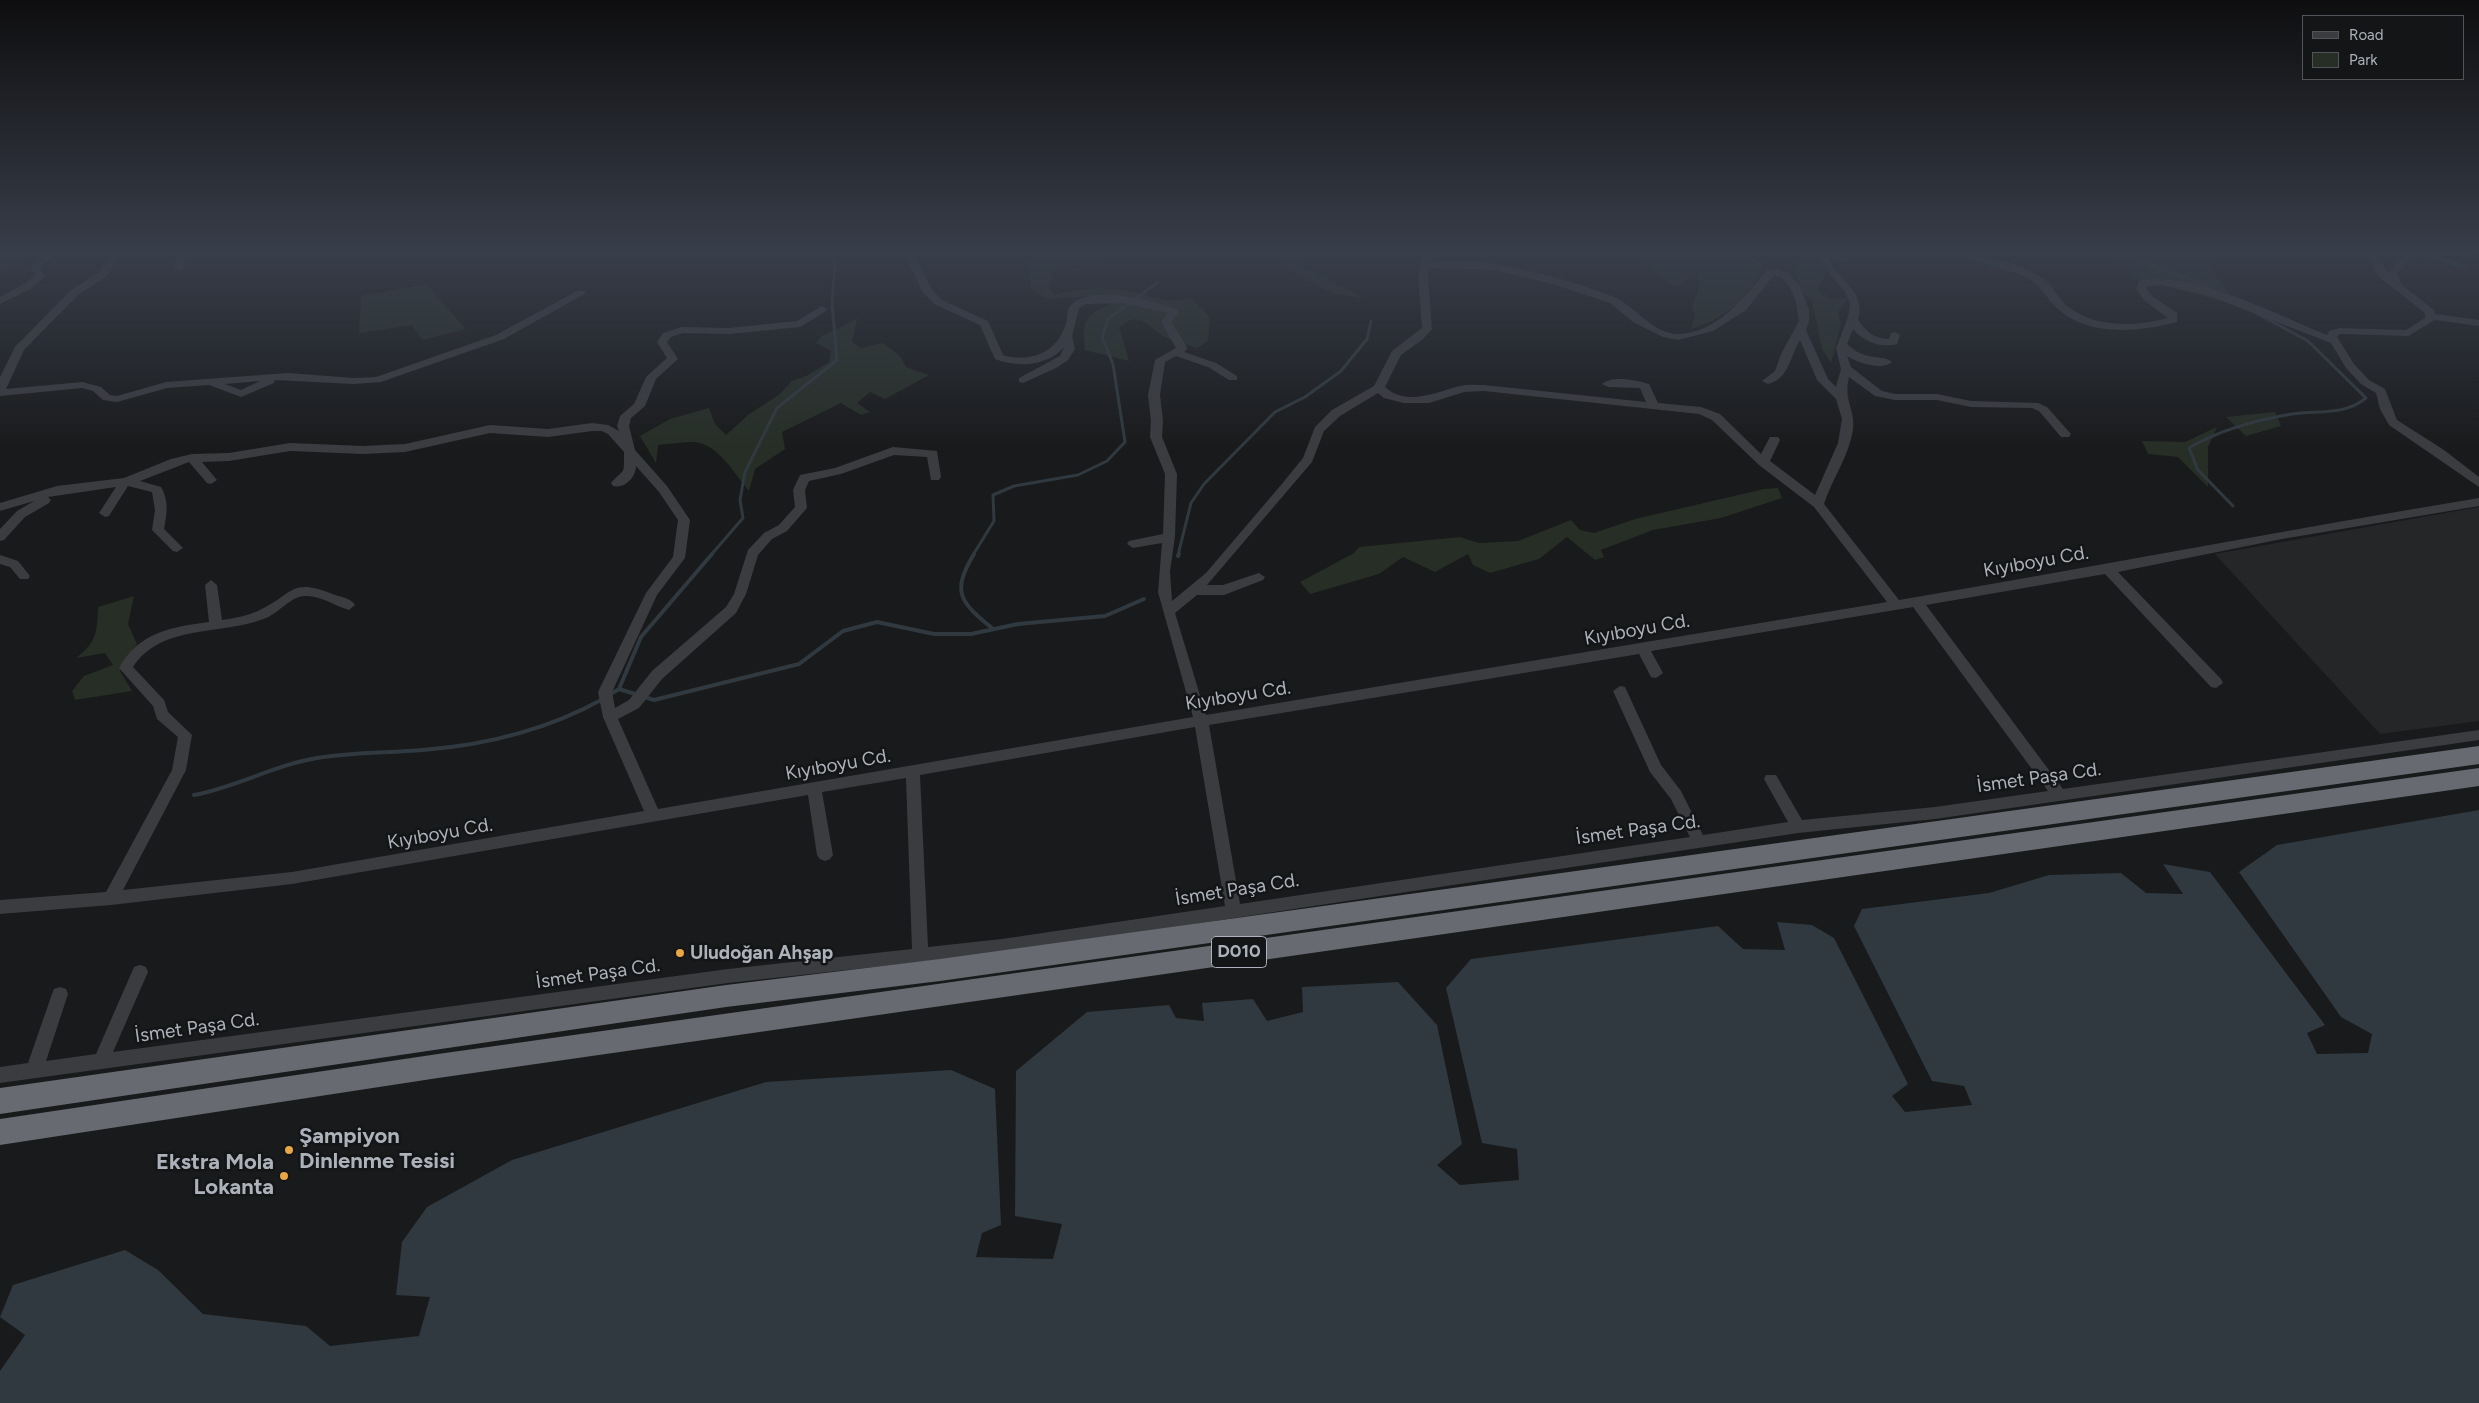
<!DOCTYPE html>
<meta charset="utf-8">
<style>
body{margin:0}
#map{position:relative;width:2479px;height:1403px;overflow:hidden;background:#191a1b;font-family:Figtree,sans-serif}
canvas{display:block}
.legend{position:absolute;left:2302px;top:15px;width:162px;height:65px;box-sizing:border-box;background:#141517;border:1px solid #515458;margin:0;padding:6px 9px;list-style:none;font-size:15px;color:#adb2ba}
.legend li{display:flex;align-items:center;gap:10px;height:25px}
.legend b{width:25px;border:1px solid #515458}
</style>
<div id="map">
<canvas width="2479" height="1403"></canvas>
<ul class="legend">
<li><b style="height:6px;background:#3b3c40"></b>Road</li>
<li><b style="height:14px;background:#262e26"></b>Park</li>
</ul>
</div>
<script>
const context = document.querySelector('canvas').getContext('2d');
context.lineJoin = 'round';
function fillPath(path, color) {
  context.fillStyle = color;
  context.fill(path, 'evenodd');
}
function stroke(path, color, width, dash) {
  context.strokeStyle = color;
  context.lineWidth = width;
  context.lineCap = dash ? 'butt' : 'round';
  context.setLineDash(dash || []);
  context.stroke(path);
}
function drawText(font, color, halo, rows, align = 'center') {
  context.font = font + ' Figtree,sans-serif';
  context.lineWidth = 5;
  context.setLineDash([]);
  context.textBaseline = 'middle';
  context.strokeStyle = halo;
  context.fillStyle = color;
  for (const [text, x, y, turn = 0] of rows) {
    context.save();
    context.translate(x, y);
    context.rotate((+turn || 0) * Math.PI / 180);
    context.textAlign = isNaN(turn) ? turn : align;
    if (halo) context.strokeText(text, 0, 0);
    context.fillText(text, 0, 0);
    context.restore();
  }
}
const built = new Path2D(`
 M2479 507V721L2380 734 2215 554Z`);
const green = new Path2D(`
 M0 255H26L0 274Z
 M1033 255H1112L1113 256 1053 270 1049 288 1054 295C1075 290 1094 287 1115 289 1145 291 1161 306 1191 298L1210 317 1208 341 1197 348C1186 344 1173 341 1163 336 1145 325 1141 310 1119 327L1129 361 1085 350C1082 319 1085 315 1113 303V295L1047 299 1031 289 1028 269Z
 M1279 255H1315L1301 260 1303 267 1364 298 1334 294 1282 266Z
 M1640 255H1748L1765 263 1744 300 1712 321 1691 329 1695 315 1692 307 1699 288 1697 272 1675 288 1651 269Z
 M1801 255H1821L1826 272 1818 290 1830 299 1848 298 1838 312 1841 324 1831 363 1822 349 1812 301 1802 291 1794 272 1800 262Z
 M2107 255H2211V268L2229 294V303L2136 278Z
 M426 284 466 329 422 340 412 325 359 333 361 296Z
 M857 319 852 342 861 348 883 343 900 356 906 367 929 375 885 399 870 392 857 403 870 412 861 415 841 403 782 432 785 449 755 469 749 491C734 474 719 444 694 442 682 442 670 444 658 445L656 463 640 436 670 419 709 408 715 424 726 435 748 415 780 394 792 381 808 375 829 362 831 351 816 343 820 337Z
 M2275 412 2281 426 2246 436 2226 417Z
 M2217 427 2208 447V487L2178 457 2148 454 2142 441 2185 442Z
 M1778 488 1782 498 1721 518 1653 530 1601 550 1604 557 1595 560 1567 537 1539 559 1490 573 1473 565 1468 554 1435 572 1403 557 1379 574 1310 594 1300 582 1354 553 1359 547 1460 537 1479 543 1518 541 1571 520 1580 530 1594 533 1635 519 1764 489Z
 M134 596 128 624 137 644 122 664 120 671 132 691 75 700 72 691 84 676 113 665 105 653 76 658C97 642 97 632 98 607Z`);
const water = new Path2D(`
 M2479 810V1403H0V1371L25 1335 0 1317 13 1285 125 1250 158 1270 203 1314 306 1326 330 1346 419 1336 430 1297 396 1295 402 1242 427 1207 512 1160 766 1082 951 1070 995 1089 1001 1225 982 1233 976 1257 1053 1259 1062 1224 1015 1216 1016 1071 1087 1012 1169 1005 1176 1018 1204 1021 1202 1003 1253 999 1267 1021 1303 1012 1302 987 1398 982 1437 1025 1462 1144 1437 1165 1460 1185 1519 1180 1517 1149 1482 1143 1446 988 1471 959 1718 926 1743 949 1785 950 1777 922 1812 925 1834 938 1908 1084 1892 1096 1905 1112 1972 1105 1964 1086 1932 1081 1854 926 1862 909 1989 893 2049 875 2121 873 2146 893 2183 894 2163 864 2210 872 2325 1025 2307 1033 2317 1054 2368 1053 2372 1034 2341 1017 2239 872 2277 845Z`);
const streamFar1 = new Path2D(`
 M2134 255 2139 260 2197 282 2214 291
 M2233 506 2198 470 2189 448C2221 429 2256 420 2292 414 2318 410 2344 416 2366 398L2308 341 2258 314
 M711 555 743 518 740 500 745 472 777 408 837 360 832 303 835 262 830 255
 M973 555 994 521 993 495 1014 486 1078 475 1107 461 1125 442 1113 364 1102 337 1108 319 1158 282
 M1178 555 1191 503 1204 484 1275 412 1305 397 1341 371 1367 339 1371 321`);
const stream = new Path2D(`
 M974 554C951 592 960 602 992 628
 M1178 556 1179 554
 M619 689 641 637 712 554
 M609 695 619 689 654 700 799 664 843 631 877 622 934 634H971L1018 624 1105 616 1144 599
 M194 795C237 787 274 765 317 758 352 752 387 753 423 750 487 745 547 730 603 699`);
const minor = new Path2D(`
 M43 255H56L43 264 41 269 45 275 44 277 32 288 0 304V297L24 284 35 275 31 269 35 260Z
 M110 255H120L106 277 79 294 24 350 6 389 82 382 101 387 110 395 117 396 166 382 288 373 354 378 376 377 496 335 577 291H585L586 293 504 339 381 382 354 384 275 380 274 383 241 397 209 385 167 388 117 402 103 400 93 391 82 388 0 396V377L15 347 71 290 98 273ZM260 381 241 390 225 384Z
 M179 255H190L183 263 184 268 179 271 175 270 173 263Z
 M905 255H915L932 290 942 300 988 321 1003 355 1006 356C1034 362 1058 351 1066 323 1068 317 1066 310 1071 305 1089 284 1155 300 1178 310L1179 312 1171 322 1186 345 1187 349 1184 352 1216 363 1237 376V380H1229L1208 367 1176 356 1165 362 1160 395 1163 421 1162 437 1177 474 1175 536 1170 572 1172 601 1206 573 1281 485 1303 458 1315 427 1332 410 1374 386 1392 351 1422 328 1418 275 1423 255H1433L1431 262C1452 263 1475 261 1496 264 1531 270 1584 284 1616 298 1635 307 1654 334 1678 334 1717 333 1745 297 1767 270L1778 269 1788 273 1800 286 1809 310V321L1806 330 1828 379 1836 387 1841 369 1836 348 1848 317 1850 304 1845 292 1825 268 1820 255H1842L1848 258V262H1840L1830 257 1831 262C1842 283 1866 293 1858 320 1866 331 1874 339 1889 339L1891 333 1895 332 1900 335 1897 344C1880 348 1864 342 1853 329L1847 344C1865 362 1884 354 1892 362 1882 371 1858 363 1847 356L1851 367 1882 391 1895 394H1937L1971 401 2038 403 2047 407 2071 434 2069 437H2061L2039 411 2032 408 1971 407 1937 400H1895L1875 396 1849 377C1843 401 1856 410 1853 430 1849 456 1832 479 1824 504L1899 600C2092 567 2285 530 2479 498V506L2282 539 2118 572 2221 679 2223 683 2216 688 2211 687 2105 574 1926 605 2063 789 2479 730V740L1935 819 1798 833 1002 953 728 983 0 1083V1067L28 1063 52 994 54 989 60 987 66 989 68 994 46 1061 96 1054 134 967 140 965 146 967 148 972 113 1052 728 969 912 949 906 778 822 792 833 855 830 859 825 861 820 859 817 855 808 795 292 884 111 905 0 914V900L106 892 172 770 178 737 157 719 153 706 119 668C139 632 171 627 209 622L205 585 211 580 217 585 222 620C235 618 248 616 260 610 295 593 290 577 335 595 342 597 352 599 355 605L349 610C335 606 320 595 305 596 291 596 279 613 266 618 222 636 162 623 133 667L164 700 168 712 192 735 186 770 123 890 292 872 644 811 603 717 598 692 646 593 673 557 678 520 659 492 636 466C636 477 625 489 613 486L611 483C625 467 624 477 624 452L608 434 602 431H592L548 437 490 433 405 452 363 454 290 451 229 461 202 462 217 480 211 484 207 483 189 462 140 481 161 487C169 500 167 514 164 529L183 548 177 552 173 551 152 530 155 510 152 492 128 486 109 516 105 517 99 513 116 487 48 497 51 500 49 503 25 517 4 540 0 541V529L17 511 34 501 0 511V503L57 486 124 478 171 459 192 454 229 453 290 443 363 446 405 444 490 425 548 429 592 423 608 425 619 431 617 426 620 416 634 404 646 377 667 358 657 342 663 333 682 327 729 328 797 321 822 306 827 309 826 311 800 327 729 334 683 333 671 337 667 342 678 359 656 379 645 406 631 418 629 426 635 450 667 486 690 520 685 558 657 595 612 692 615 708 629 700 652 671 726 607 734 594 748 550 764 533 779 525 795 507 793 490 800 475 835 468 893 447 937 451 941 477 939 480H931L927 457 894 455 841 474 809 481 805 490 807 508 787 531 772 539 758 555 746 594 736 613 662 679 639 708 618 719 658 809 1193 717 1158 592 1162 543 1133 548 1127 544 1129 541 1163 534 1165 474 1150 437 1151 421 1148 395 1155 360 1176 348 1161 322 1168 313 1124 303 1086 304 1079 308 1072 336 1075 349 1068 360 1056 368 1023 383 1019 382V378L1060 356 1064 347C1048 366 1017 368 995 359L980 325 934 304 922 291ZM1430 268 1495 270 1556 285 1610 303 1633 322 1663 337 1678 340 1713 331 1746 310 1774 275 1781 277 1790 287 1796 302 1799 321 1781 354 1775 371 1762 381 1768 384C1789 379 1790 356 1800 340L1817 380 1836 399 1842 419 1838 443 1815 495 1770 461 1780 440 1778 437H1770L1761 454 1720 414 1701 407 1658 403 1649 384C1637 380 1612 375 1602 384L1608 387 1640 388 1646 402 1484 385C1476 385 1468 384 1460 386 1436 392 1407 407 1385 387L1401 355 1423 339 1432 329 1428 275ZM1484 391 1699 414 1712 420 1759 465 1814 507 1887 602 1206 715 1175 613 1197 595H1224L1263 580 1265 577 1259 573 1223 585H1207L1312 462 1324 431 1340 416 1378 393 1384 398 1404 403H1429L1464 392ZM1913 607 2048 791 1935 807 1802 820 1776 775H1766L1764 779 1788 822 1703 835 1681 791 1661 765 1625 687 1620 686 1613 691 1650 772 1671 799 1690 837 1240 904 1209 725 1639 654 1651 677 1656 678 1663 673 1651 651ZM1195 727 1225 906 1002 939 928 947 920 775Z
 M1964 255C1991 255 2022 264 2045 280 2054 287 2058 299 2067 306 2095 328 2136 327 2168 318L2145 301 2136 289 2139 281C2190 269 2279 316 2327 335L2329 331 2340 328 2406 330 2425 318V313L2378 276 2366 255H2376L2388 273 2404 255H2415L2397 273 2402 285 2434 310 2435 314 2479 320V326L2435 320 2408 336 2340 334 2337 337 2354 364 2369 380 2385 389 2397 420 2444 450 2479 477V487L2389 425 2380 409 2376 393 2361 384 2346 368 2331 343 2207 295 2162 285 2147 286 2146 289 2153 297 2177 313V322C2140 332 2089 337 2058 309 2046 298 2041 285 2026 277 2009 269 1976 264 1964 255Z
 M2418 255H2436L2469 266 2464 269Z
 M0 555 18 561 30 576 28 579H20L10 567 0 564Z`);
const highway = new Path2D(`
 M2479 746V764L940 981 726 1007 0 1114V1088L726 985 940 959Z
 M2479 768V786L438 1078 0 1145V1119L438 1054Z`);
const markers = [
 [680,953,5,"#e8a645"],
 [289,1150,5,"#e8a645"],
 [284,1176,5,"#e8a645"]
];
const shields = [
 [1239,952,55]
];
const shieldNames = [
 ["D010",1239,952]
];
const streetNames = [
 ["Kıyıboyu Cd.",2036,562,-10],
 ["Kıyıboyu Cd.",1637,630,-10],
 ["Kıyıboyu Cd.",1238,696,-9],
 ["Kıyıboyu Cd.",838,765,-10],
 ["İsmet Paşa Cd.",2039,778,-8],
 ["İsmet Paşa Cd.",1638,830,-8],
 ["Kıyıboyu Cd.",440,834,-10],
 ["İsmet Paşa Cd.",1237,890,-9],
 ["İsmet Paşa Cd.",598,974,-8],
 ["İsmet Paşa Cd.",197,1028,-8]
];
const poiNames = [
 ["Uludoǧan Ahşap",690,953]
];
const nearPoinames = [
 ["Şampiyon",299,1137],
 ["Dinlenme Tesisi",299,1162],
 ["Ekstra Mola",274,1163,"right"],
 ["Lokanta",274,1188,"right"]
];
fillPath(built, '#252628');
fillPath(green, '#262e26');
fillPath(water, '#30393f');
stroke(streamFar1, '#30393f', 3);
stroke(stream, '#30393f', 4);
fillPath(minor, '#3b3c40');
fillPath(highway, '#676a71');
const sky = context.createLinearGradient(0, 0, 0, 452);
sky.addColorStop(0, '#0e0e0f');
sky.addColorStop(0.56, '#383e4a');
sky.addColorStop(1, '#383e4a00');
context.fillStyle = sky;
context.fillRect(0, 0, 2479, 452);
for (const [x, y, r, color] of markers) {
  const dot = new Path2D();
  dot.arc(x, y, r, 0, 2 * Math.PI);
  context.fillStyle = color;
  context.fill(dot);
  stroke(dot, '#141517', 2);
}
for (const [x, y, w] of shields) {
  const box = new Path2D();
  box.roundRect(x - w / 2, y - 15.5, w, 31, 4);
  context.fillStyle = '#141517';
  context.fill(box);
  stroke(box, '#adb2ba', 1);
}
drawText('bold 18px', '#adb2ba', null, shieldNames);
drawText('19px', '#adb2ba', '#141517', streetNames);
drawText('bold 19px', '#adb2ba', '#141517', poiNames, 'left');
drawText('bold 22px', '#adb2ba', '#141517', nearPoinames, 'left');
</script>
